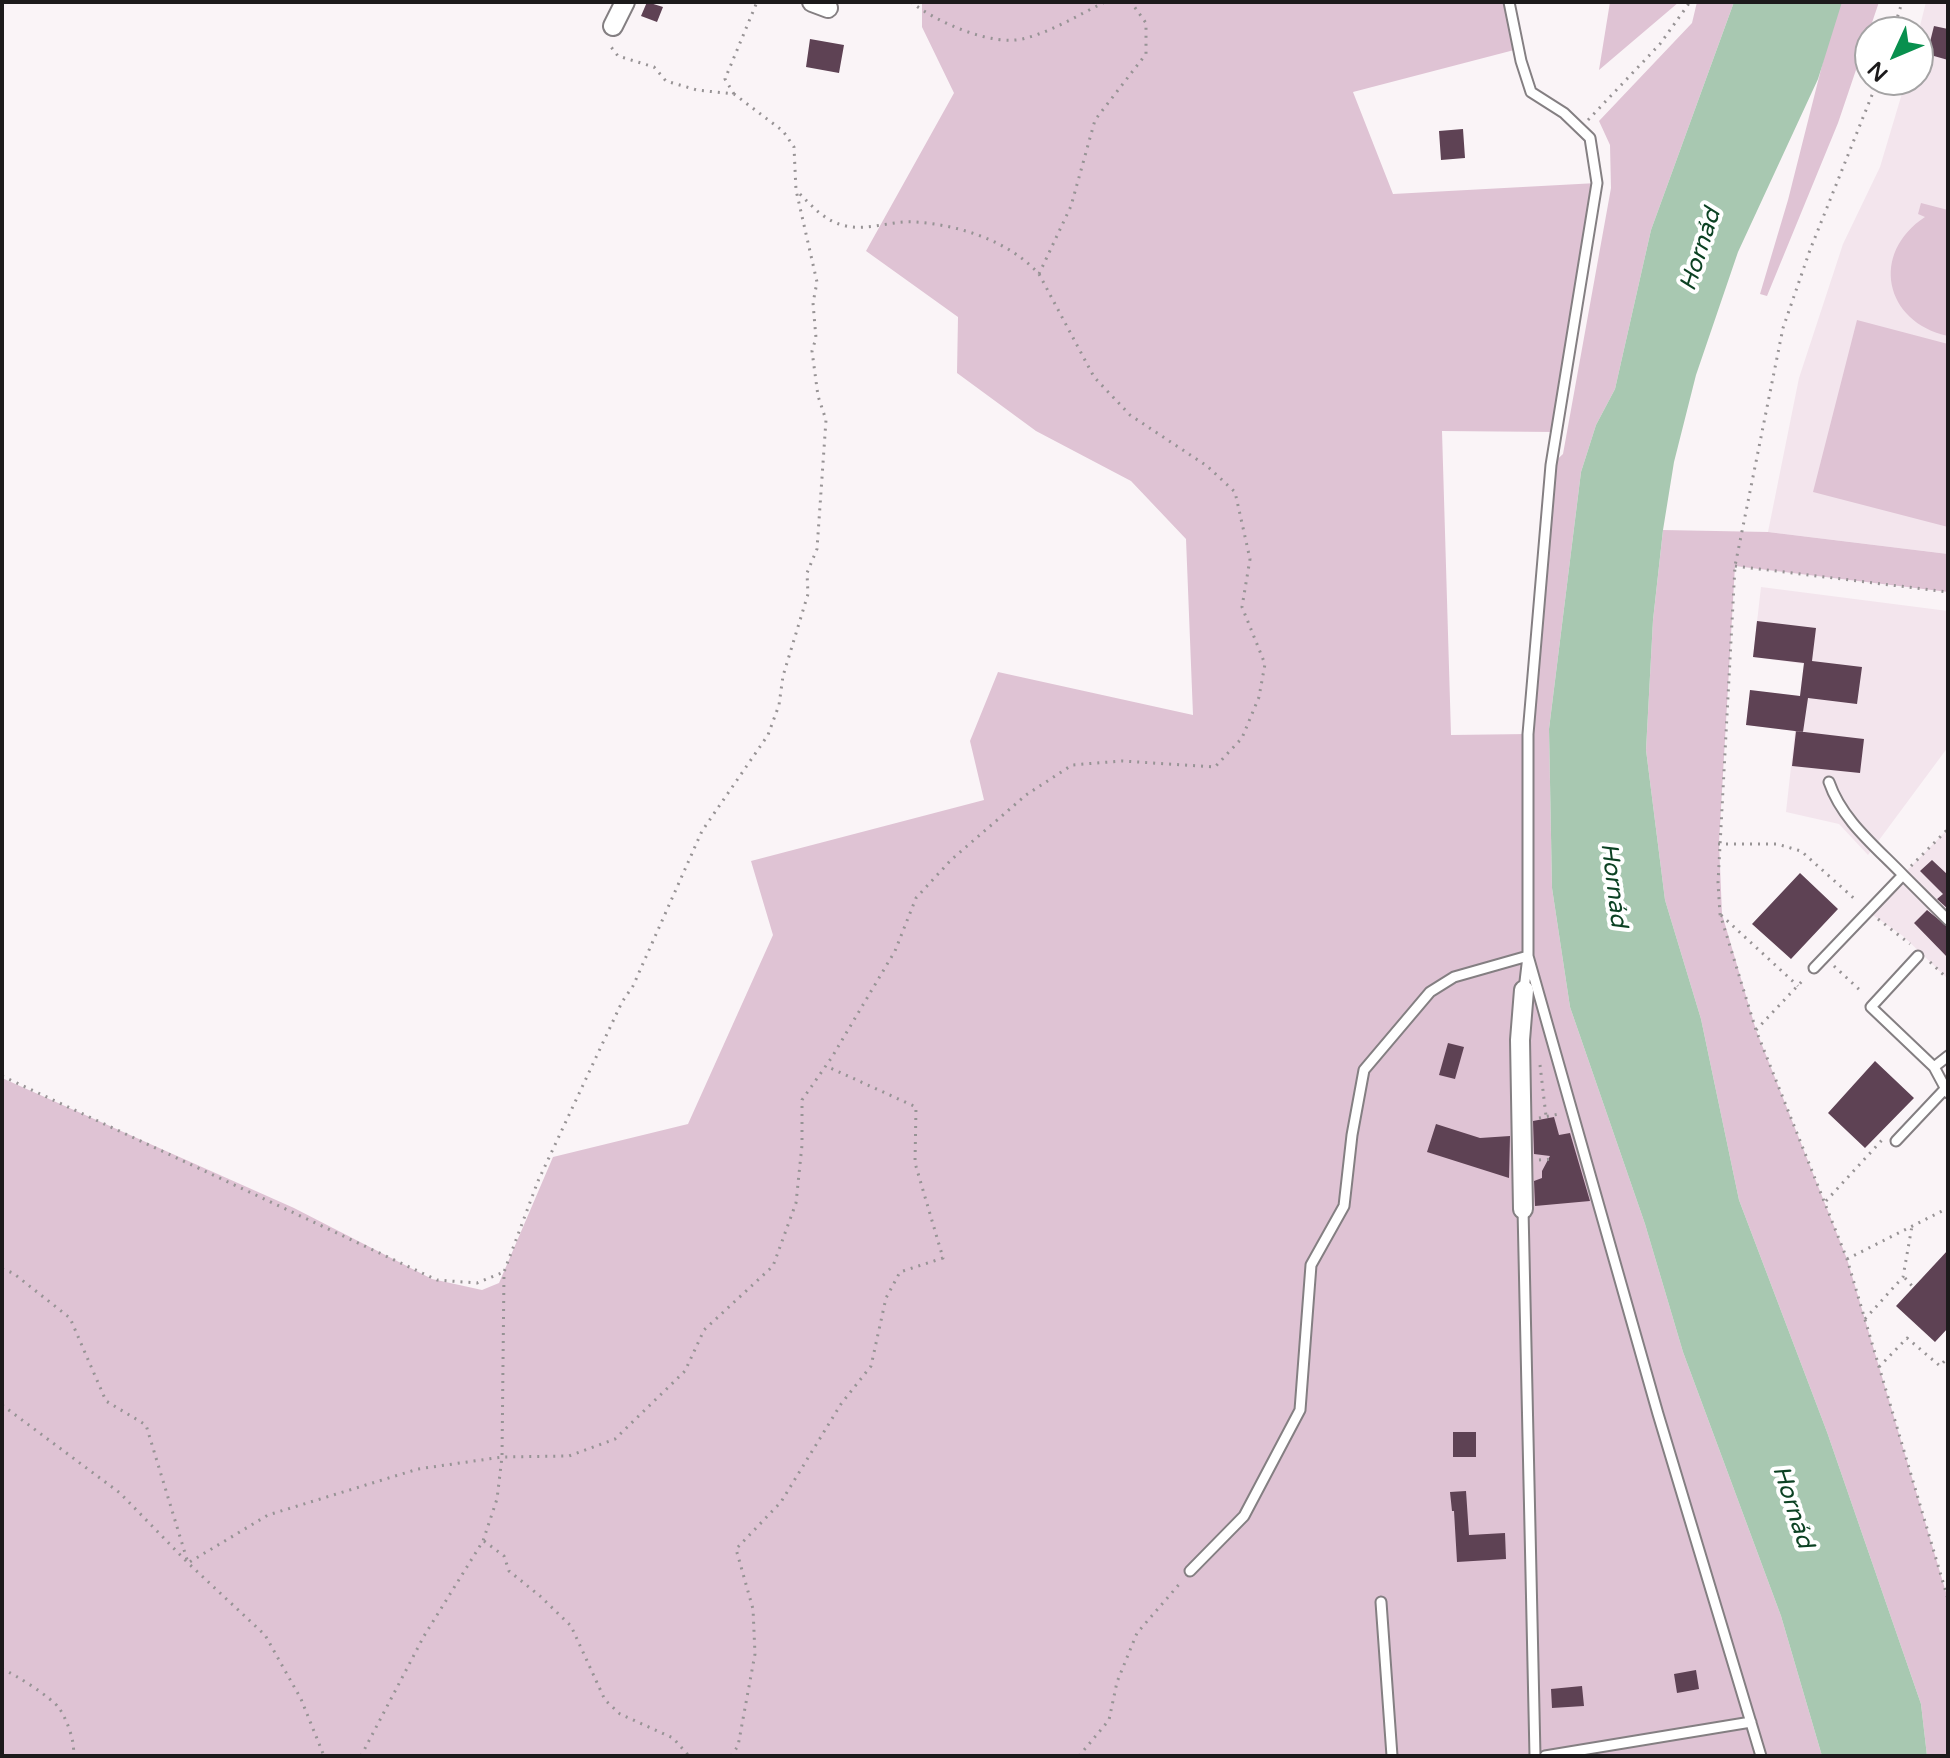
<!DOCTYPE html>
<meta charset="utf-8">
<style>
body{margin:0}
#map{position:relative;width:1950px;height:1758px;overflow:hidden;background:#faf4f7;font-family:"Varela Round",sans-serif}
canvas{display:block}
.frame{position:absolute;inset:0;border:4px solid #1c1a1b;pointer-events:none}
.north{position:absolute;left:1854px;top:16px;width:80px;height:80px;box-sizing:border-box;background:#fff;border:2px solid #a4a3a4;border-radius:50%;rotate:226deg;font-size:22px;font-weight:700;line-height:32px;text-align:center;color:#1c1a1b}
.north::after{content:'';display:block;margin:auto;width:28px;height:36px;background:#09904e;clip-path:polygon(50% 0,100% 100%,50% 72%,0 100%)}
</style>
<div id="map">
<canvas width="1950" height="1758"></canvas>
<div class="frame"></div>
<div class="north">N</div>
</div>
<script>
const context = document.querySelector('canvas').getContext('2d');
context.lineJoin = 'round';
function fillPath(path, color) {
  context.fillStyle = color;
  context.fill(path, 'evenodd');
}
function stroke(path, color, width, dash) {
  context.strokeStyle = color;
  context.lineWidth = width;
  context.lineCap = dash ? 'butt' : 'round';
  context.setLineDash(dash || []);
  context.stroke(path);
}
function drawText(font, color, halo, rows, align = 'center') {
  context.font = font + ' "Varela Round",sans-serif';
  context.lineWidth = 8;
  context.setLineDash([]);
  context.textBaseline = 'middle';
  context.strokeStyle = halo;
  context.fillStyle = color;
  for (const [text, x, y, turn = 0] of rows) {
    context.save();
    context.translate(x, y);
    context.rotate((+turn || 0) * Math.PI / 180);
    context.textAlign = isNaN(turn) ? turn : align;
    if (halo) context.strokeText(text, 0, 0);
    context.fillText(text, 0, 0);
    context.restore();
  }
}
const built = new Path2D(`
 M1926 2H1948V554L1768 532 1799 378 1843 244 1880 167 1906 80H1918V34Z
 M1761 587 1948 611V747L1868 855 1839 824 1786 812 1795 731 1746 725 1750 690 1800 696 1804 664 1753 657Z
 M1948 829V979L1903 936 1867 911Z`);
const green = new Path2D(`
 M922 2H1509L1518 49 1353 92 1393 194 1597 183 1556 432 1442 431 1451 735 1528 734 1551 465 1563 454 1611 188 1610 145 1599 121 1692 23 1697 2H1734L1651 230 1615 389 1596 425 1581 472 1549 729 1552 888 1570 1007 1645 1224 1683 1352 1781 1616 1822 1756H2V1078L294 1208 432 1279 482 1290 499 1283 553 1157 688 1124 773 935 751 861 984 800 970 741 998 672 1193 715 1186 539 1131 481 1036 431 957 373 958 317 866 251 954 93 922 27Z
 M1610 2H1679L1599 70Z
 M1838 2H1879L1838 123 1767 296 1760 294 1788 200Z
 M1921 203 1948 210V336C1884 322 1870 253 1925 217L1918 214Z
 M1857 320 1948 344V527L1813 492Z
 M1663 530 1768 532 1948 554V592L1735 566 1719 843 1722 914 1756 1030 1847 1259 1948 1599V1756H1927L1921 1704 1827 1432 1739 1200 1701 1019 1665 900 1646 750 1653 620Z`);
const water = new Path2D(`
 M1734 2H1842L1818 79 1738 252 1696 375 1674 462 1663 530 1653 620 1646 750 1665 900 1701 1019 1739 1200 1827 1432 1921 1704 1927 1756H1822L1781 1616 1683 1352 1645 1224 1570 1007 1552 888 1549 729 1581 472 1596 425 1615 389 1651 230Z`);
const building = new Path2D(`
 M647 2 663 7 657 22 641 16Z
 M1934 26 1948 29V60L1927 54Z
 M810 39 844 45 839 73 806 67Z
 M1463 129 1465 158 1441 160 1439 131Z
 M1757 621 1816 628 1812 661 1862 667 1857 704 1808 698 1803 732 1746 725 1750 690 1800 696 1804 663 1753 657Z
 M1796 731 1864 739 1860 773 1792 766Z
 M1932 860 1948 875V909L1937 899 1943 894 1920 871Z
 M1800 873 1838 909 1791 959 1752 924Z
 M1927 910 1948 927V958L1914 923Z
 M1448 1043 1464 1047 1455 1079 1439 1075Z
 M1875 1061 1914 1098 1865 1148 1828 1113Z
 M1554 1117 1559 1135 1570 1133 1590 1201 1535 1206 1534 1181 1542 1178V1171L1550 1156 1534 1154 1533 1121Z
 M1436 1124 1480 1138 1510 1136 1509 1178 1427 1152Z
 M1948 1250V1328L1935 1342 1896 1306Z
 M1453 1432H1476V1457H1453Z
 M1466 1491 1469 1535 1505 1533 1506 1559 1457 1562 1454 1511H1452L1450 1492Z
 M1696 1670 1699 1689 1677 1693 1674 1674Z
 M1582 1686 1584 1706 1552 1708 1551 1689Z`);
const path = new Path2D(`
 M911 2C936 22 994 48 1026 38 1053 31 1080 14 1105 2
 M1893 32 1902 2
 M1878 80 1810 250 1783 328 1735 566 1718 883 1720 914 1756 1030 1847 1259 1948 1599
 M734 94 725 79 757 2
 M1588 120 1660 44 1690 2
 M1039 274 1071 206 1095 120 1146 54V23L1131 2
 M1735 566 1948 592
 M1718 844H1777L1801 851 1857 901
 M1911 866 1948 829
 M1721 915 1798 986
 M1878 919 1910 944
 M1930 962 1948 979
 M1834 966 1863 993
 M1756 1030 1805 978
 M1540 1065 1546 1116
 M2 1076 437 1280 477 1283 504 1272
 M1539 1118 1559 1114
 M1539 1160 1552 1159
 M1826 1201 1883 1139
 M1847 1259 1948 1208
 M2 1269 13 1273 70 1318 106 1401 146 1425 188 1563 268 1515 418 1469 502 1457 569 1456 615 1439 685 1371 704 1330 773 1266 796 1203 802 1145V1100L832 1057 895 951 916 898 951 860 1026 795 1072 765 1122 761 1215 767 1242 738 1259 697 1265 664 1242 607 1250 559 1235 492 1207 466 1130 415 1094 377 1039 274C1009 241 960 225 915 222 893 220 868 231 846 226 825 222 811 205 796 190
 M1905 1278 1913 1287
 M1865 1319 1903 1277 1912 1226
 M1879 1367 1907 1338 1940 1366 1948 1357
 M2 1405 120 1493 188 1563 265 1635 301 1699 324 1756
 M484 1541 504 1556 509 1571 540 1596 571 1626 605 1700 620 1714 673 1738 689 1756
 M2 1669C15 1674 52 1698 59 1708 67 1719 76 1744 73 1756
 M361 1756 424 1636 483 1541 497 1499 502 1457 504 1272 538 1181 622 1002 633 986 702 831 768 735 779 705 783 676 808 594 807 573 817 549 826 420 818 396 812 351 816 338 813 303 817 282 796 190 794 147 783 131 734 94 697 90 666 81 654 67 618 56 608 43
 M731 1756 738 1746 755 1654 753 1609 736 1549 781 1502 841 1404 871 1366 886 1298 900 1272 943 1258 915 1163 916 1107 826 1066
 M1079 1756 1109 1720 1117 1682 1137 1633 1182 1581`);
const service = new Path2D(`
 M1509 2 1521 61 1531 92 1564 113 1590 138 1597 183 1551 465 1528 734V956L1658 1414 1761 1756
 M1829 782C1842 820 1875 846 1903 875
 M1918 956 1871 1007 1934 1067 1948 1093
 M1814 968 1903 875 1948 920
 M1934 1067 1948 1056
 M1896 1141 1945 1089
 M1523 1209 1535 1756
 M1190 1571 1244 1516 1300 1410 1311 1265 1344 1206 1352 1135 1364 1070 1430 992 1454 977 1528 956 1524 990
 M1381 1602 1392 1756
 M1545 1756 1751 1722`);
const minor = new Path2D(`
 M812 2 828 8
 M613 26 625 2
 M1523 1209 1520 1040 1524 990`);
const waterNames = [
 ["Hornád",1701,250,-72],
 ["Hornád",1613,885,83],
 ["Hornád",1792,1507,72]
];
fillPath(built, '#f3e5ed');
fillPath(green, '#dfc3d4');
fillPath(water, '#a8c8b1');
fillPath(building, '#5e4254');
stroke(service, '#847f82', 13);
stroke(minor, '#847f82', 22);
stroke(path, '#979395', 3, [2, 6]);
stroke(service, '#fff', 9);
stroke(minor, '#fff', 18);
drawText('italic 24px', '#0c4223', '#fff', waterNames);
</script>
